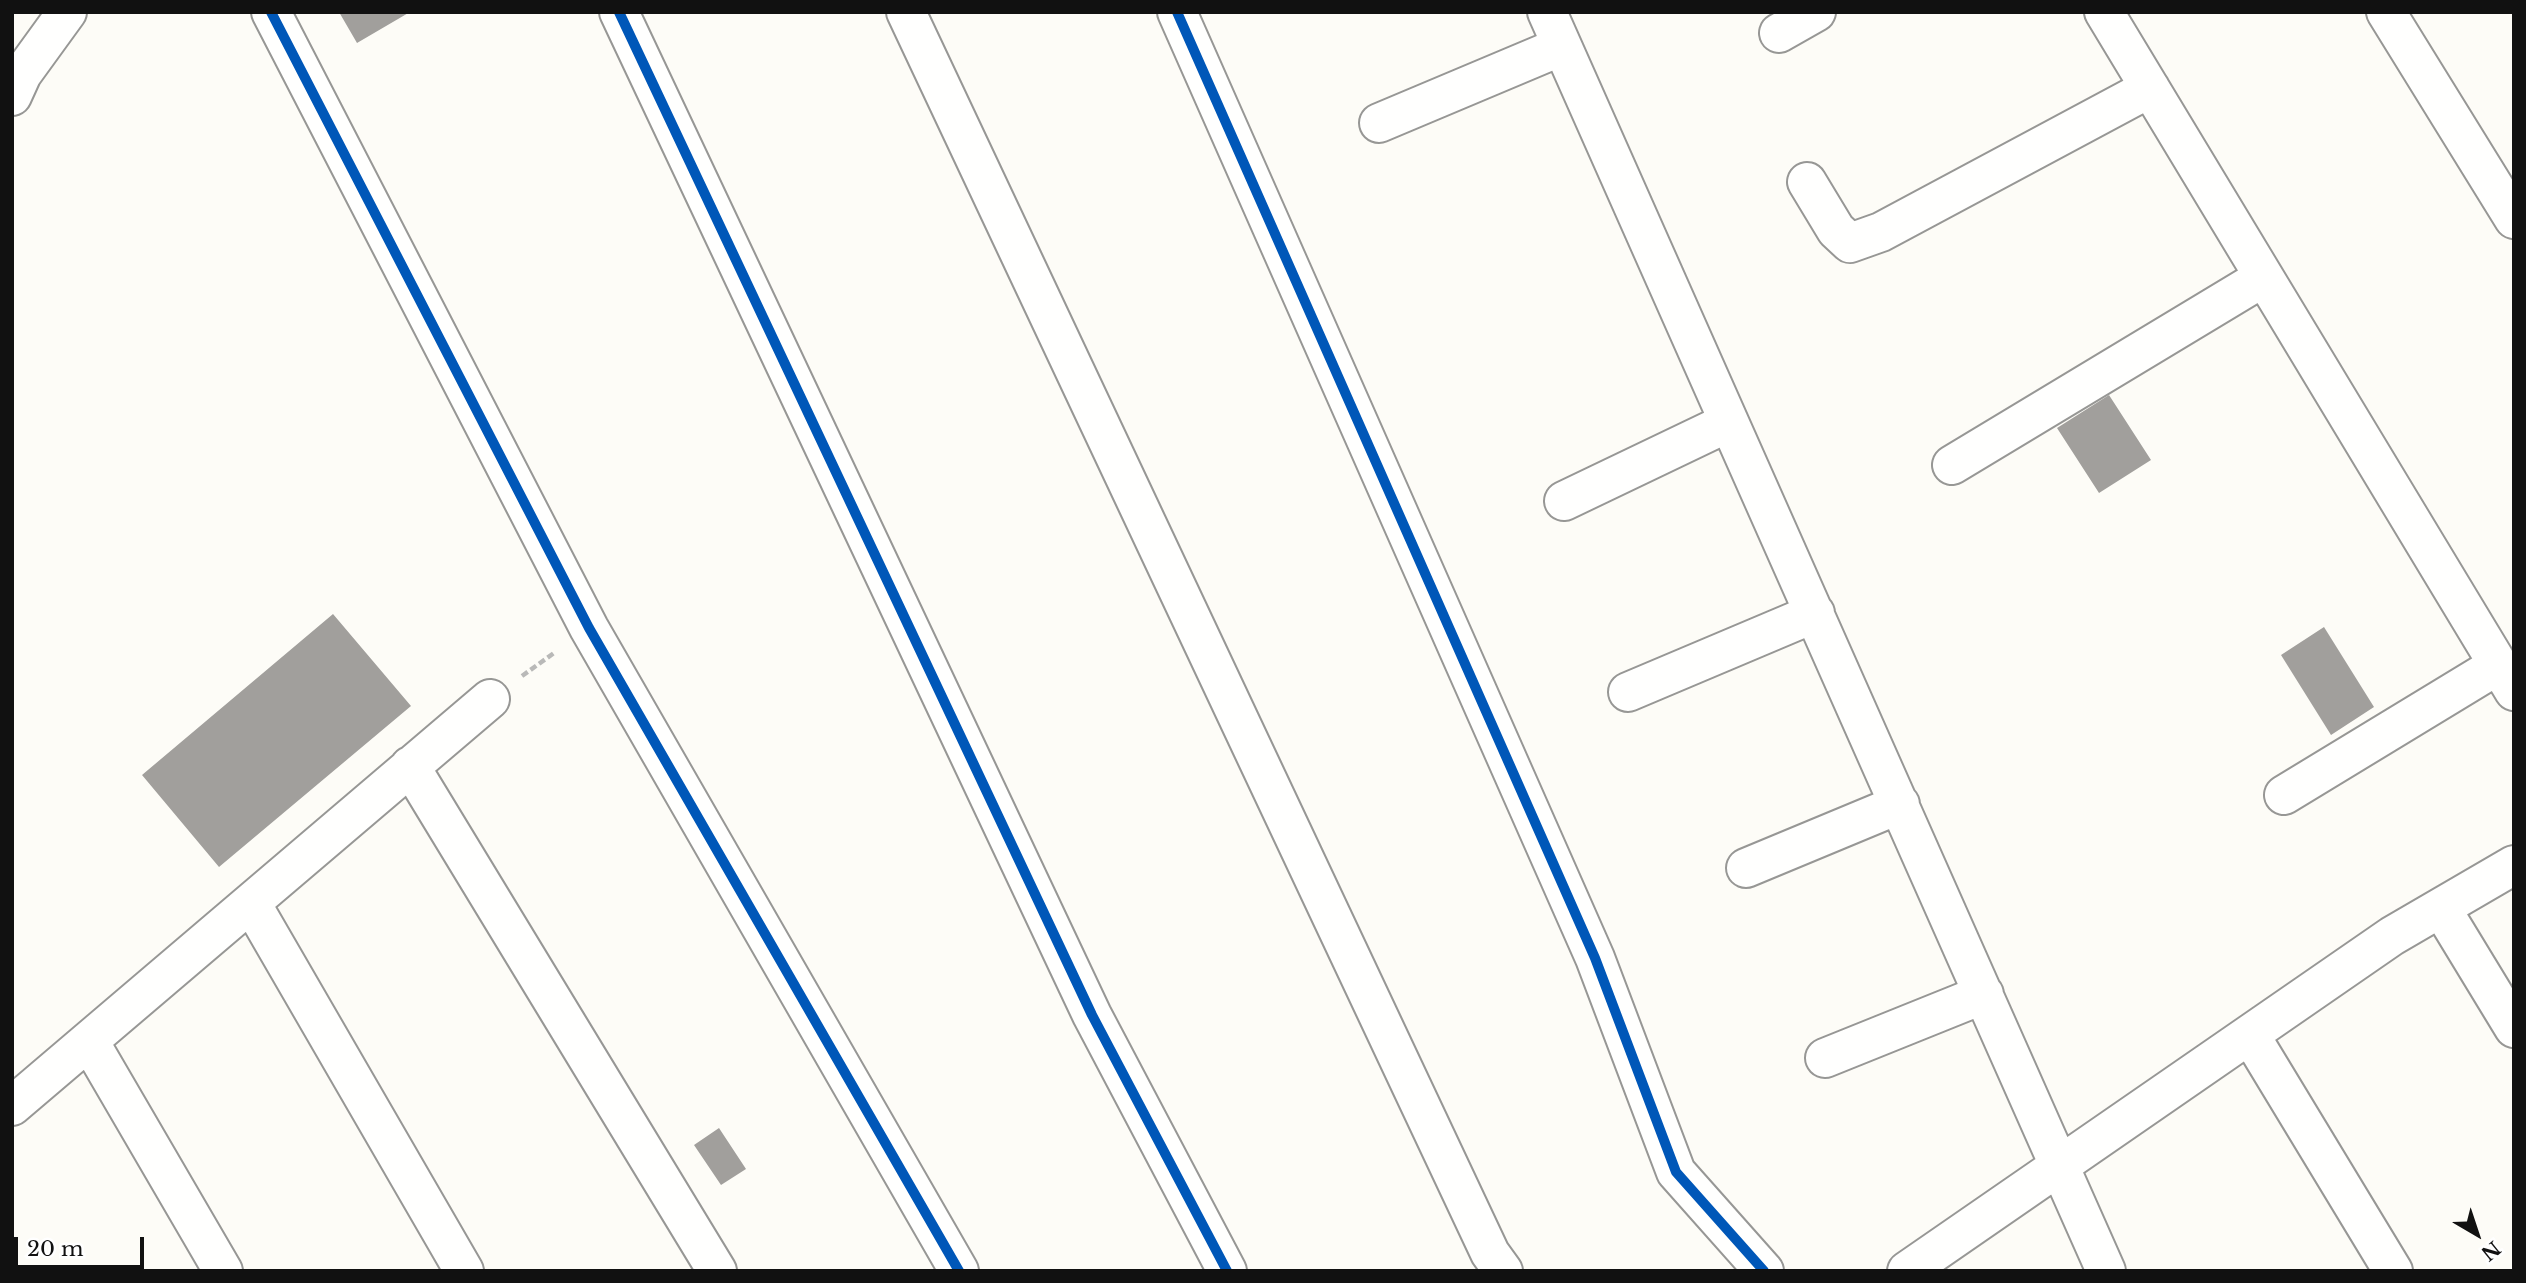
<!DOCTYPE html>
<style>
body{margin:0}
#map{position:relative;width:2526px;height:1283px;overflow:hidden;background:#fdfcf7;font-family:"Libre Baskerville",serif}
canvas{display:block}
.frame{position:absolute;inset:0;border:14px solid #111;pointer-events:none}
.north{position:absolute;left:2442px;top:1199px;width:70px;height:70px;-webkit-text-stroke:5px #fff;paint-order:stroke;rotate:141deg;font-size:19px;font-weight:700;line-height:28px;text-align:center;color:#111}
.north::after{content:'';display:block;margin:auto;width:24px;height:32px;background:#111;clip-path:polygon(50% 0,100% 100%,50% 72%,0 100%)}
.scale{position:absolute;left:14px;top:1237px;width:130px;height:32px;box-sizing:border-box;border:4px solid #111;border-top:0;padding-left:9px;font-size:21px;line-height:24px;white-space:nowrap;color:#111;-webkit-text-stroke:5px #fff;paint-order:stroke}
</style>
<div id="map">
<canvas width="2526" height="1283"></canvas>
<div class="frame"></div>
<div class="north">N</div>
<div class="scale">20 m</div>
</div>
<script>
const context = document.querySelector('canvas').getContext('2d');
context.lineJoin = 'round';
function fillPath(path, color) {
  context.fillStyle = color;
  context.fill(path, 'evenodd');
}
function stroke(path, color, width, dash) {
  context.strokeStyle = color;
  context.lineWidth = width;
  context.lineCap = dash ? 'butt' : 'round';
  context.setLineDash(dash || []);
  context.stroke(path);
}
const building = new Path2D(`
 M339 12H410L357 43Z
 M2109 395 2151 460 2099 493 2057 428Z
 M333 614 411 706 219 867 142 775Z
 M2324 627 2374 707 2331 735 2281 655Z
 M719 1128 746 1169 721 1185 694 1145Z`);
const path = new Path2D(`
 M522 676 554 653`);
const minor = new Path2D(`
 M271 12 589 628 959 1271
 M619 12 1092 1015 1227 1271
 M906 12 1490 1253 1503 1271
 M1177 12 1595 958 1676 1172 1764 1271
 M1547 12 2106 1271
 M2104 12 2514 691
 M2386 12 2514 219
 M1779 33 1816 12
 M1379 123 1562 46
 M1807 182 1836 230 1850 243 1881 232 2150 88
 M1952 465 2264 277
 M1564 501 1729 422
 M1628 692 1815 613
 M410 766 717 1271
 M2284 795 2498 665
 M1746 868 1900 804
 M251 903 464 1271
 M2441 908 2514 1028
 M2250 1035 2393 1271
 M89 1041 223 1271
 M1825 1058 1984 994
 M12 1106 490 699
 M1907 1271 2392 936 2514 865`);
const tertiary = new Path2D(`
 M12 96 22 74 67 12`);
const cycleway = new Path2D(`
 M271 12 589 628 959 1271
 M619 12 1092 1015 1227 1271
 M1177 12 1595 958 1676 1172 1764 1271`);
fillPath(building, '#a19f9c');
stroke(minor, '#979795', 42);
stroke(tertiary, '#979795', 42);
stroke(path, '#b9b9b8', 4.5, [7, 3.5]);
stroke(minor, '#fffffe', 38);
stroke(tertiary, '#fffffe', 38);
stroke(cycleway, '#0057b8', 10);
</script>
